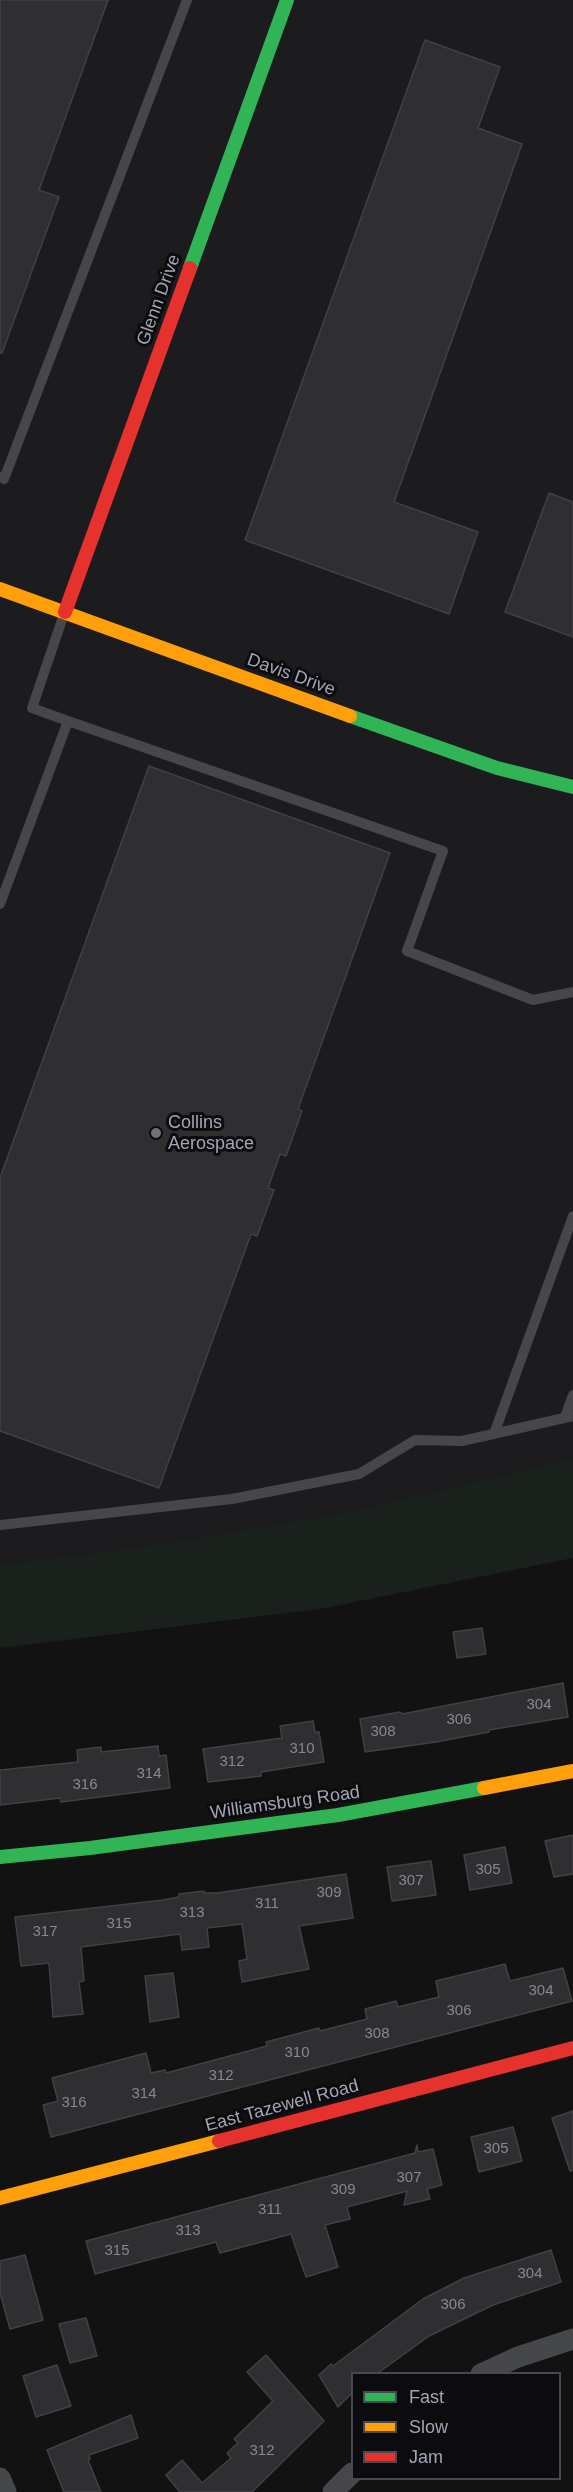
<!DOCTYPE html>
<style>
body{margin:0}
#map{position:relative;width:573px;height:2492px;overflow:hidden;background:#121212;font-family:Arial,sans-serif}
canvas{display:block}
.legend{position:absolute;left:351px;top:2372px;width:210px;height:108px;box-sizing:border-box;background:#0c0c0e;border:2px solid #484950;margin:0;padding:8px 10px;list-style:none;font-size:18px;color:#a1a5b4}
.legend li{display:flex;align-items:center;gap:12px;height:30px}
.legend b{width:30px;border:2px solid #484950}
</style>
<div id="map">
<canvas width="573" height="2492"></canvas>
<ul class="legend">
<li><b style="height:8px;background:#30b455"></b>Fast</li>
<li><b style="height:8px;background:#ff9f0a"></b>Slow</li>
<li><b style="height:8px;background:#e5322d"></b>Jam</li>
</ul>
</div>
<script>
const context = document.querySelector('canvas').getContext('2d');
context.lineJoin = 'round';
function fillPath(path, color) {
  context.fillStyle = color;
  context.fill(path, 'evenodd');
}
function stroke(path, color, width, dash) {
  context.strokeStyle = color;
  context.lineWidth = width;
  context.lineCap = dash ? 'butt' : 'round';
  context.setLineDash(dash || []);
  context.stroke(path);
}
function drawText(font, color, halo, rows, align = 'center') {
  context.font = font + ' Arial,sans-serif';
  context.lineWidth = 6;
  context.setLineDash([]);
  context.textBaseline = 'middle';
  context.strokeStyle = halo;
  context.fillStyle = color;
  for (const [text, x, y, turn = 0] of rows) {
    context.save();
    context.translate(x, y);
    context.rotate((+turn || 0) * Math.PI / 180);
    context.textAlign = isNaN(turn) ? turn : align;
    if (halo) context.strokeText(text, 0, 0);
    context.fillText(text, 0, 0);
    context.restore();
  }
}
const built = new Path2D(`
 M0 0H573V1458L352 1511 139 1547 0 1564Z`);
const green = new Path2D(`
 M573 1458V1558L320 1609 0 1648V1564L139 1547 352 1511Z`);
const building = new Path2D(`
 M0 0H108L39 190 59 197 2 353H0Z
 M425 40 500 67 478 128 522 144 394 502 478 532 449 614 245 540Z
 M549 493 573 502V637L505 612Z
 M149 766 390 853 298 1109 302 1111 286 1156 280 1154 268 1188 274 1190 257 1236 251 1234 159 1488 0 1431V1178Z
 M482 1628 486 1654 457 1658 453 1632Z
 M563 1683 568 1717 489 1730V1732L436 1742 365 1752 360 1719 400 1712 402 1714Z
 M313 1721 315 1732H319L324 1762 261 1772V1776L208 1782 203 1749 282 1738 280 1726Z
 M158 1746 159 1756 166 1755 170 1788 61 1802 60 1798 0 1805V1770L78 1762 77 1750 101 1747V1752Z
 M573 1835V1874L554 1877 545 1841Z
 M505 1847 512 1883 470 1890 464 1855Z
 M431 1861 436 1895 392 1901 387 1867Z
 M346 1874 353 1918 299 1926 309 1969 242 1982 239 1961 247 1959 242 1924 207 1928 209 1947 182 1950 180 1934 81 1947 84 1981 79 1982 83 2014 53 2017 49 1963 21 1966 15 1917 163 1900 179 1897V1894L204 1891V1893H217Z
 M505 1964 510 1981 563 1968 572 2001 51 2137 43 2105 58 2101 52 2078 146 2053 151 2073 165 2070 166 2073 267 2046 266 2042 319 2028 320 2031 367 2019 365 2009 396 2001 398 2007 439 1997 436 1981Z
 M173 1973 179 2017 150 2022 145 1976Z
 M573 2111V2170L570 2171 552 2118Z
 M513 2127 522 2161 479 2172 471 2137Z
 M417 2145 418 2152 433 2149 442 2185 427 2189 430 2199 404 2205 407 2191 347 2207 350 2219 325 2225 338 2267 306 2277 291 2234 220 2253 216 2242 95 2274 86 2241 415 2153Z
 M551 2250 561 2282 493 2305 429 2336 378 2373H352V2393L338 2407 319 2375 331 2364 333 2366 423 2299 464 2278Z
 M25 2255 43 2320 10 2329 0 2293V2261Z
 M86 2318 97 2356 70 2363 59 2324Z
 M266 2355 324 2421 252 2492H180L166 2475 182 2460 202 2483 231 2458 227 2453 238 2443 234 2439 273 2401 247 2372Z
 M57 2365 71 2406 36 2417 23 2376Z
 M131 2415 138 2438 89 2455 90 2459 88 2460 101 2492H64L47 2450Z`);
const lane = new Path2D(`
 M0 477 4 479 187 0
 M68 721 443 851 407 951 533 1000 573 992
 M0 904 68 721 32 708 64 614
 M565 1417 573 1395
 M494 1434 573 1216
 M0 1525 232 1499 359 1474 415 1440 462 1441 573 1416`);
const street = new Path2D(`
 M481 2374 518 2357 573 2339
 M0 2478 6 2492
 M333 2492 352 2473`);
const fast = new Path2D(`
 M190 268 287 0
 M350 716 497 768 573 787
 M0 1857 90 1848 338 1815 484 1788`);
const slow = new Path2D(`
 M0 589 350 716
 M484 1788 573 1771
 M0 2198 219 2141`);
const jam = new Path2D(`
 M65 612 190 268
 M219 2141 573 2048`);
const markers = [
 [156,1133,6,"#6f727b"]
];
const numberNames = [
 ["304",539,1705],
 ["306",459,1720],
 ["308",383,1732],
 ["310",302,1749],
 ["312",232,1762],
 ["314",149,1774],
 ["316",85,1785],
 ["305",488,1870],
 ["307",411,1881],
 ["309",329,1893],
 ["311",267,1904],
 ["313",192,1913],
 ["315",119,1924],
 ["317",45,1932],
 ["304",541,1991],
 ["306",459,2011],
 ["308",377,2034],
 ["310",297,2053],
 ["312",221,2076],
 ["314",144,2094],
 ["316",74,2103],
 ["305",496,2149],
 ["307",409,2178],
 ["309",343,2190],
 ["311",270,2210],
 ["313",188,2231],
 ["315",117,2251],
 ["304",530,2274],
 ["306",453,2305],
 ["312",262,2451]
];
const streetNames = [
 ["Glenn Drive",159,300,-70],
 ["Davis Drive",291,675,20],
 ["Williamsburg Road",285,1803,-8],
 ["East Tazewell Road",282,2106,-15]
];
const poiNames = [
 ["Collins",168,1123],
 ["Aerospace",168,1144]
];
fillPath(built, '#1c1c1e');
fillPath(green, '#1a211c');
fillPath(building, '#2f2f31');
stroke(building, '#404146', 1.5);
stroke(lane, '#46474b', 10);
stroke(street, '#46474b', 21);
stroke(fast, '#30b455', 14);
stroke(slow, '#ff9f0a', 14);
stroke(jam, '#e5322d', 14);
for (const [x, y, r, color] of markers) {
  const dot = new Path2D();
  dot.arc(x, y, r, 0, 2 * Math.PI);
  context.fillStyle = color;
  context.fill(dot);
  stroke(dot, '#0c0c0e', 2);
}
drawText('15px', '#848893', null, numberNames);
drawText('18px', '#a1a5b4', '#0c0c0e', streetNames);
drawText('18px', '#a1a5b4', '#0c0c0e', poiNames, 'left');
</script>
